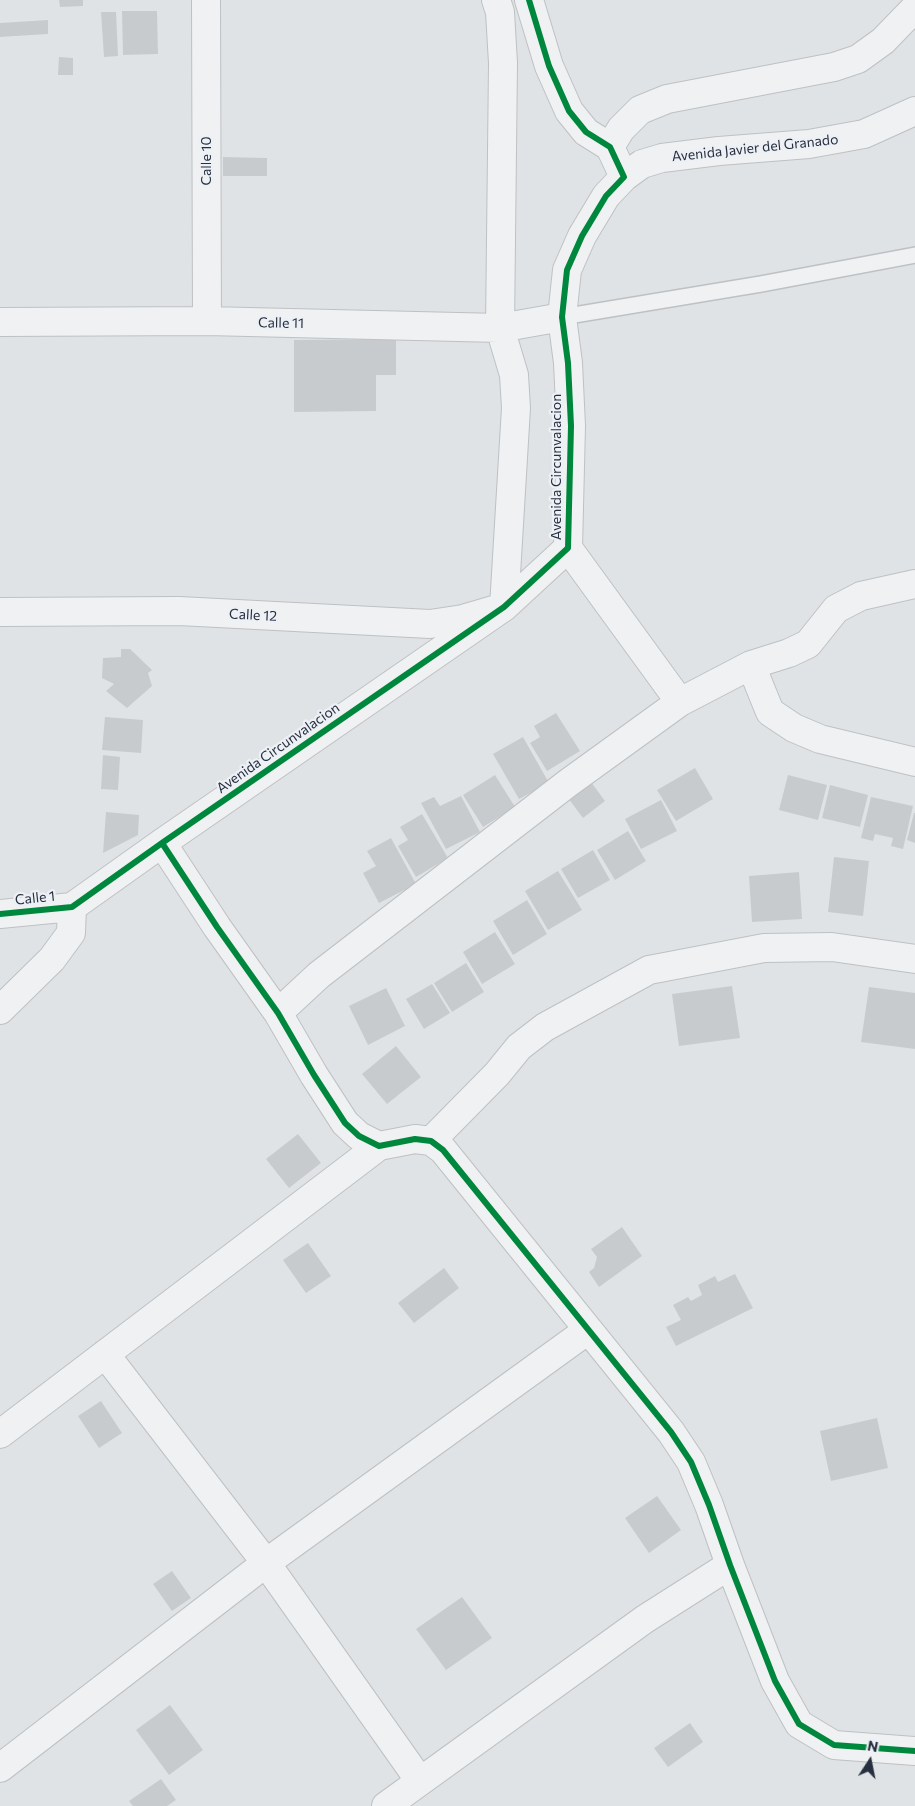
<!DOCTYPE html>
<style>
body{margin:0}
#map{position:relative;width:915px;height:1806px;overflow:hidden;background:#e0e3e6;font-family:Commissioner,sans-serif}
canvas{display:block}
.north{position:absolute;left:845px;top:1736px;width:50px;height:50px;-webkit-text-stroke:4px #edf1f6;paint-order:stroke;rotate:11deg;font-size:14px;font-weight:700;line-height:20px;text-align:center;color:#262f3f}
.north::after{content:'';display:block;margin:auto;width:18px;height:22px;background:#262f3f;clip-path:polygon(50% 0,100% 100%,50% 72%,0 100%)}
</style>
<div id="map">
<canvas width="915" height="1806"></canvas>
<div class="north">N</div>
</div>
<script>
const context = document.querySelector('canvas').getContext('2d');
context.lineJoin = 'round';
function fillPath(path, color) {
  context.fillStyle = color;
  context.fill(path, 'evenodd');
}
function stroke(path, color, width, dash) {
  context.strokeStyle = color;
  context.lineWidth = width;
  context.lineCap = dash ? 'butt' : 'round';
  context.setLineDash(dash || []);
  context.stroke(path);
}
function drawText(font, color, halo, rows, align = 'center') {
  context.font = font + ' Commissioner,sans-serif';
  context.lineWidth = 4.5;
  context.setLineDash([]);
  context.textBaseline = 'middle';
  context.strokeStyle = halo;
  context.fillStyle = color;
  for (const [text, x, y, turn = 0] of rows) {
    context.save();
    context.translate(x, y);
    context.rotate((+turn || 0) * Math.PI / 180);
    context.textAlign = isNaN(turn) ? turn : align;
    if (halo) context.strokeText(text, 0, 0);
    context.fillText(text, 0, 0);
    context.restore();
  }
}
const building = new Path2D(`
 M59 0H83V6L60 7Z
 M122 11H157L158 54 123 55Z
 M101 12H116L118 56 104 57Z
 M48 20V34L0 37V23Z
 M59 57 73 58V75H58Z
 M223 157 267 158V176H223Z
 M396 339V375H376V411L294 412V340Z
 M121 649H130L152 670 148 673 152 686 127 708 106 691 114 684 102 678 103 658 121 657Z
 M556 713 580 751 547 771 530 743 540 737 534 726Z
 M105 717 143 720 141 753 102 750Z
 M523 737 549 783 519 799 493 754Z
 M103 755 120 757 118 790 101 789Z
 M695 768 713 799 676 821 657 790Z
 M495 775 515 807 483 827 463 795Z
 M788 775 827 785 818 820 779 810Z
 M591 782 605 801 583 818 568 798Z
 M830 785 868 795 860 827 822 818Z
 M461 796 480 832 446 849 421 803 434 797 440 806Z
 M871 797 913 806 903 849 891 846 893 838 875 834 873 841 861 838Z
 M661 800 677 831 641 849 625 819Z
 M106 812 139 815 138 835 103 853Z
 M914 813H915V843L907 840Z
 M422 814 448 858 416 877 398 846 408 840 400 827Z
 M628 831 646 861 615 880 597 850Z
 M391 838 416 884 379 903 363 873 376 866 367 851Z
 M593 850 610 880 578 898 561 869Z
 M834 857 869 861 863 916 828 912Z
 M558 871 582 910 548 930 525 891Z
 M799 872 802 919 752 922 749 876Z
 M527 900 547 934 513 955 493 921Z
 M495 932 515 964 482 984 463 952Z
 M466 963 484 992 452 1012 434 983Z
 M432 984 450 1013 424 1029 406 999Z
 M732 986 740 1038 679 1046 672 994Z
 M869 987 915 993V1049L861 1042Z
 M386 988 405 1026 368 1045 349 1006Z
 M396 1046 421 1077 387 1104 362 1074Z
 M298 1134 321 1163 289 1188 266 1159Z
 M622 1227 642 1256 599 1287 589 1272 594 1268 597 1257 591 1249Z
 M308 1243 331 1276 306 1293 283 1260Z
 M444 1268 459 1288 414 1323 398 1303Z
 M735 1274 753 1308 676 1346 666 1327 681 1320 673 1305 688 1297 691 1301 702 1295 698 1285 715 1276 718 1282Z
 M101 1401 122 1433 99 1448 78 1416Z
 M877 1418 888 1468 831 1481 820 1431Z
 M657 1496 681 1530 649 1553 625 1518Z
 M172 1571 191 1598 172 1611 153 1584Z
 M462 1597 492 1638 446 1670 416 1629Z
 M170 1705 203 1750 169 1775 136 1730Z
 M690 1723 703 1742 668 1767 654 1748Z
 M161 1779 176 1800 167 1806H133L129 1801Z`);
const lane = new Path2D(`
 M562 317 761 284 915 255`);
const street = new Path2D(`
 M206 0 207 321
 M610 147 621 129 640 110 667 99 834 67 858 59 883 41 915 8
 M624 177 642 164 662 158 719 151 809 144 864 134 915 111
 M0 322 207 321 500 328 562 317
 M568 548 680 702
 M0 612 179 611 430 624 463 619 504 607 516 408 514 375 500 328 503 63 500 12 496 0
 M751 665 770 712 794 728 820 739 915 762
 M162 843 217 927 278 1013 314 1075 345 1123 359 1136 379 1146 415 1139 431 1141 443 1150 671 1432 691 1462 709 1505 730 1565 775 1681 799 1724 834 1745 915 1751
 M0 914 72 907 162 843 504 607 568 548 571 426 568 363 562 317 567 270 582 236 606 196 624 177 610 147 586 132 569 111 549 66 529 0
 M0 1010 52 959 71 933 72 907
 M278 1013 319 975 568 783 680 702 751 665 789 653 808 644 836 609 861 596 915 584
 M431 1141 497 1074 519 1047 545 1027 649 970 764 948 832 947 915 959
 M105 1354 266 1563 420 1781
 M0 1434 379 1146
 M0 1768 266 1563 588 1330
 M386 1806 645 1619 730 1565`);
const cycleway = new Path2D(`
 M162 843 217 927 278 1013 314 1075 345 1123 359 1136 379 1146 415 1139 431 1141 443 1150 671 1432 691 1462 709 1505 730 1565 775 1681 799 1724 834 1745 915 1751
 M0 914 72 907 162 843 504 607 568 548 571 426 568 363 562 317 567 270 582 236 606 196 624 177 610 147 586 132 569 111 549 66 529 0`);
const streetNames = [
 ["Avenida Javier del Granado",755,148,-6],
 ["Calle 10",206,161,-90],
 ["Calle 11",281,323,1],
 ["Avenida Circunvalacion",556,467,-90],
 ["Calle 12",253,615,3],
 ["Avenida Circunvalacion",278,748,-35],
 ["Calle 1",35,898,-6]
];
fillPath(building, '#c8cbce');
stroke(lane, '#bec1c4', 18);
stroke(street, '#bec1c4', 30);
stroke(lane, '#eff1f2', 15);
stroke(street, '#eff1f2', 28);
stroke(cycleway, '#00873e', 6);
drawText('14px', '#262f3f', '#edf1f6', streetNames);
</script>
